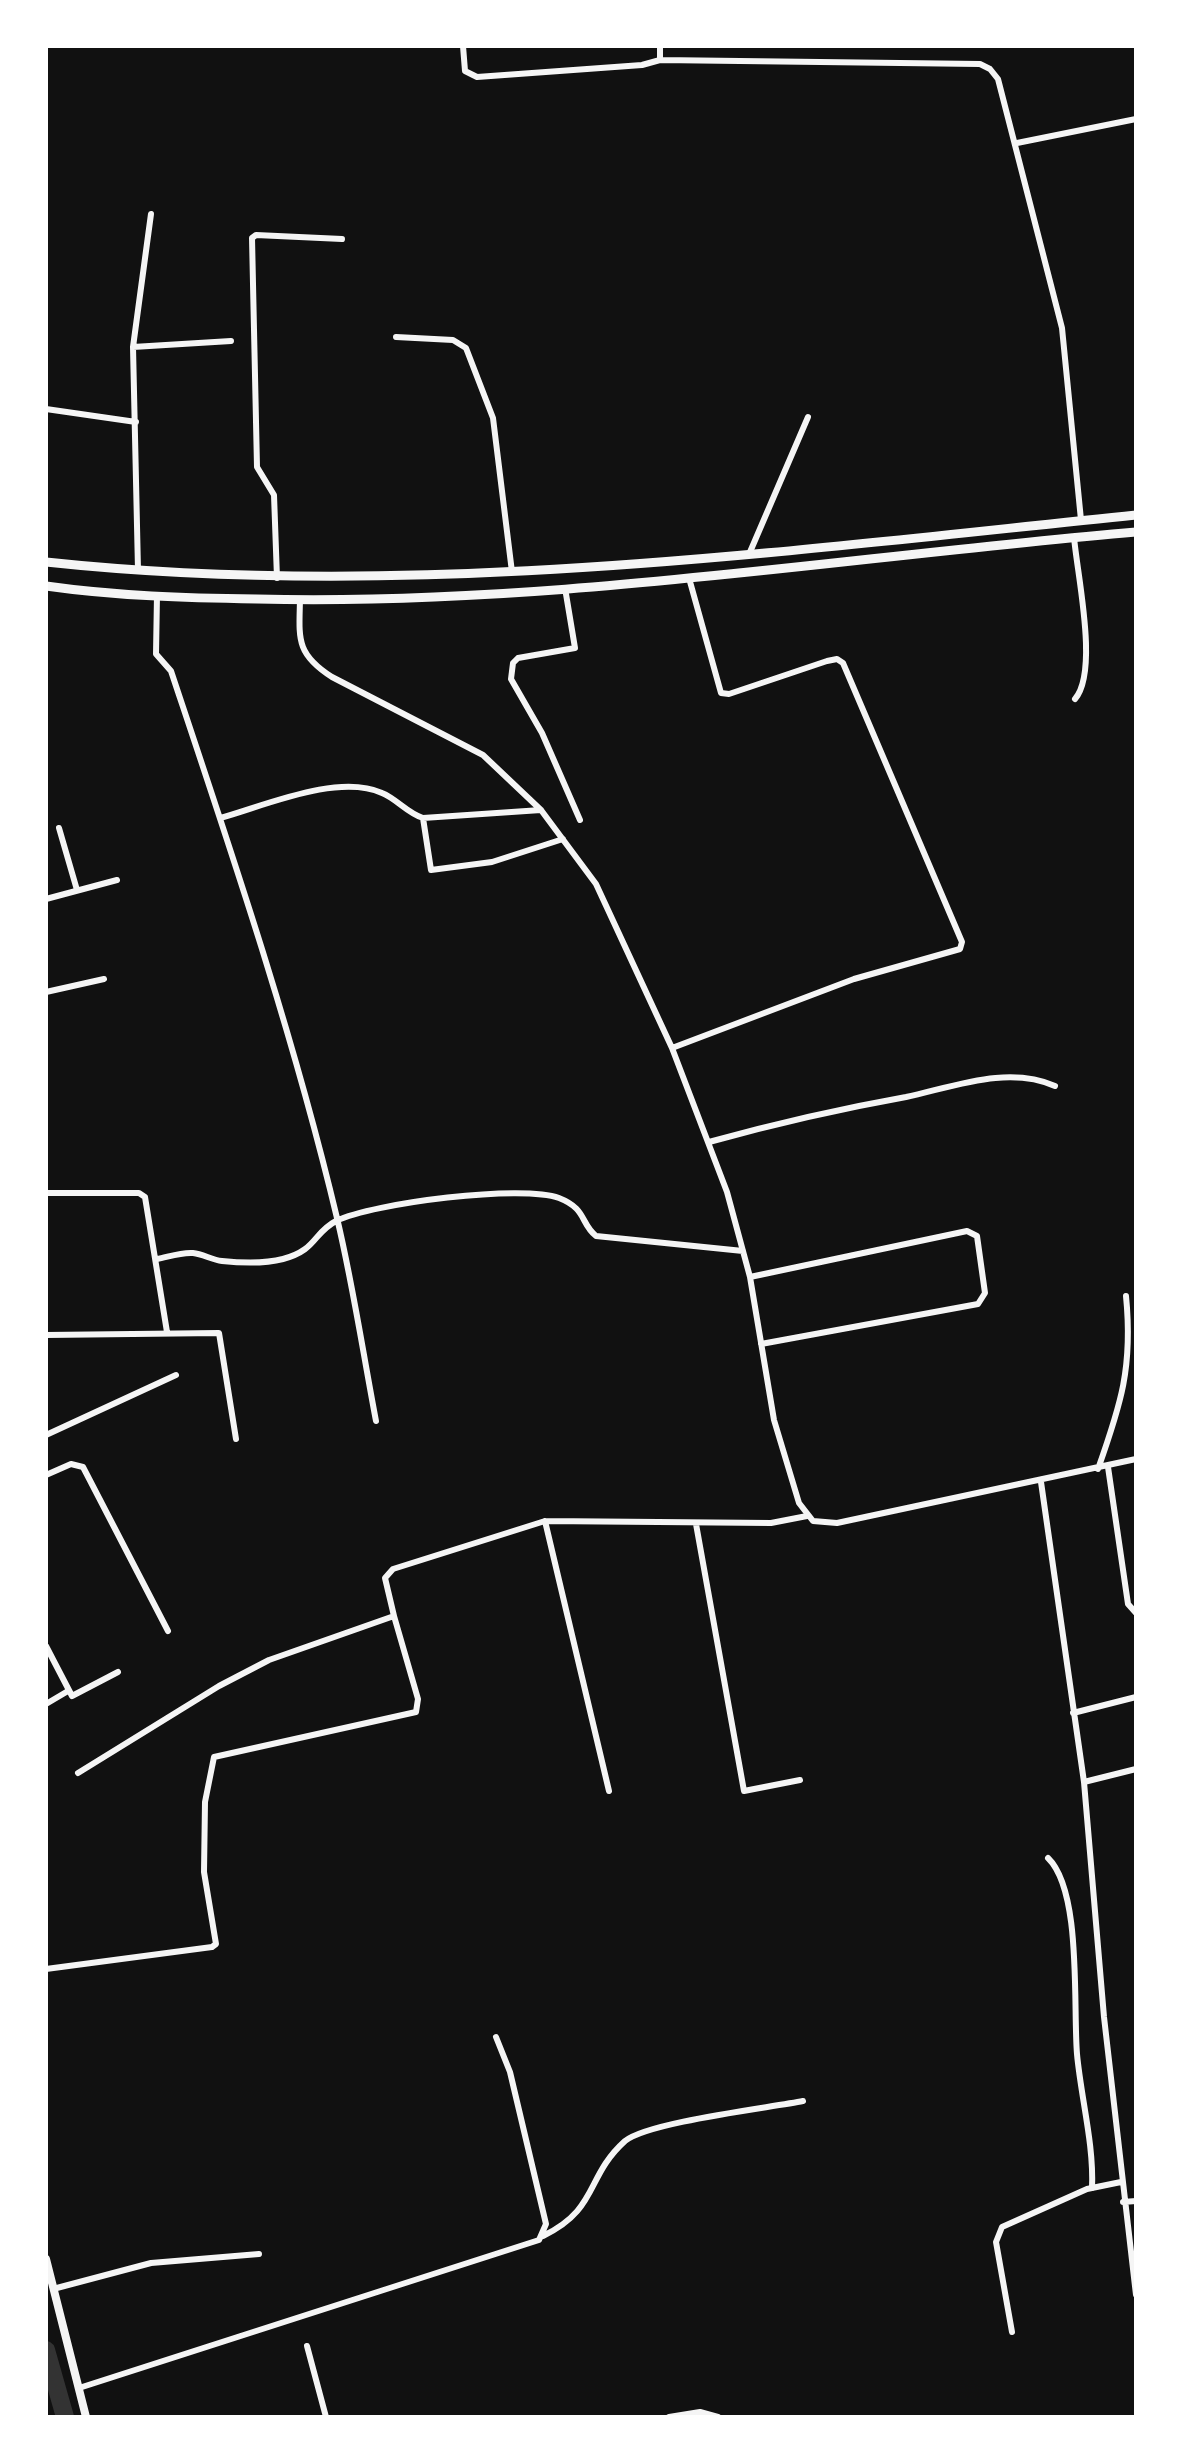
<!DOCTYPE html>
<style>
body{margin:0}
#map{position:relative;width:1182px;height:2463px;overflow:hidden;background:#111;font-family:Montserrat,sans-serif}
canvas{display:block}
.frame{position:absolute;inset:0;border:48px solid #fff;pointer-events:none}
</style>
<div id="map">
<canvas width="1182" height="2463"></canvas>
<div class="frame"></div>
</div>
<script>
const context = document.querySelector('canvas').getContext('2d');
context.lineJoin = 'round';
function stroke(path, color, width, dash) {
  context.strokeStyle = color;
  context.lineWidth = width;
  context.lineCap = dash ? 'butt' : 'round';
  context.setLineDash(dash || []);
  context.stroke(path);
}
const river = new Path2D(`
 M46 2350 65 2417`);
const minor = new Path2D(`
 M463 46 465 71 477 77 642 65 660 60 980 64 990 69 998 79 1062 328 1081 520
 M660 60V46
 M1017 143 1136 119
 M396 337 453 340 466 348 493 418 512 572
 M133 347 231 341
 M46 409 136 422
 M1074 537C1077 574 1099 671 1075 699
 M750 552 808 417
 M138 570 133 347 151 214
 M277 578 274 495 257 467 252 238 256 235 342 239
 M565 588 575 648 518 658 513 663 511 679 542 733 580 820
 M157 595 156 654 171 671C231 851 293 1033 337 1218 353 1285 363 1353 376 1421
 M300 600C299 639 296 654 332 677L483 755 541 810 596 884 672 1048 727 1192 750 1277 774 1420 799 1503 813 1521 837 1523 1136 1459
 M220 818C264 806 338 773 382 793 397 799 407 813 423 818L541 810
 M423 818 431 870 492 862 563 839
 M59 828 77 890
 M46 899 117 880
 M46 992 104 979
 M672 1048 854 979 960 949 962 942 843 663 837 659 827 661 729 694 721 693 689 578
 M709 1142C774 1124 839 1109 906 1097 953 1087 1008 1065 1055 1086
 M46 1193H139L145 1197 167 1332
 M157 1259C168 1257 181 1252 193 1253 203 1254 212 1260 222 1261 242 1263 264 1264 283 1259 317 1250 313 1233 336 1221 373 1203 522 1184 559 1198 587 1209 580 1223 596 1236L743 1251
 M750 1277 967 1231 977 1236 985 1293 978 1304 761 1344
 M46 1335 219 1333 236 1439
 M46 1435 176 1375
 M1108 1467 1128 1604 1136 1613
 M1098 1469C1121 1404 1133 1367 1126 1296
 M46 1475 71 1464 83 1467 168 1631
 M1041 1482 1084 1782 1104 2017 1136 2295
 M545 1521 609 1791
 M696 1524 744 1791 800 1780
 M46 1646 72 1696 118 1672
 M46 1704 68 1691
 M1073 1713 1136 1697
 M78 1773 219 1686 269 1660 394 1616 385 1578 393 1569 545 1521 771 1523 807 1516
 M1084 1782 1136 1769
 M1048 1858C1082 1891 1073 2006 1077 2054 1081 2098 1094 2144 1092 2188
 M46 1969 212 1947 216 1944 204 1872 205 1802 214 1757 416 1712 418 1699 394 1616
 M1123 2202 1136 2201
 M543 2236C599 2209 585 2177 625 2141 648 2122 768 2108 803 2101
 M53 2289 151 2263 259 2254
 M1012 2332 996 2242 1002 2227 1087 2189 1121 2182
 M307 2346 326 2417
 M79 2388 539 2240 546 2224 510 2072 496 2037
 M669 2417 700 2412 718 2417`);
const secondary = new Path2D(`
 M46 2259 86 2417`);
const trunk = new Path2D(`
 M46 562C409 601 774 552 1136 515
 M46 586C116 596 187 598 257 599 552 606 843 557 1136 532`);
stroke(river, '#333', 18);
stroke(minor, '#f5f5f5', 6);
stroke(secondary, '#f5f5f5', 8);
stroke(trunk, '#f5f5f5', 9);
</script>
